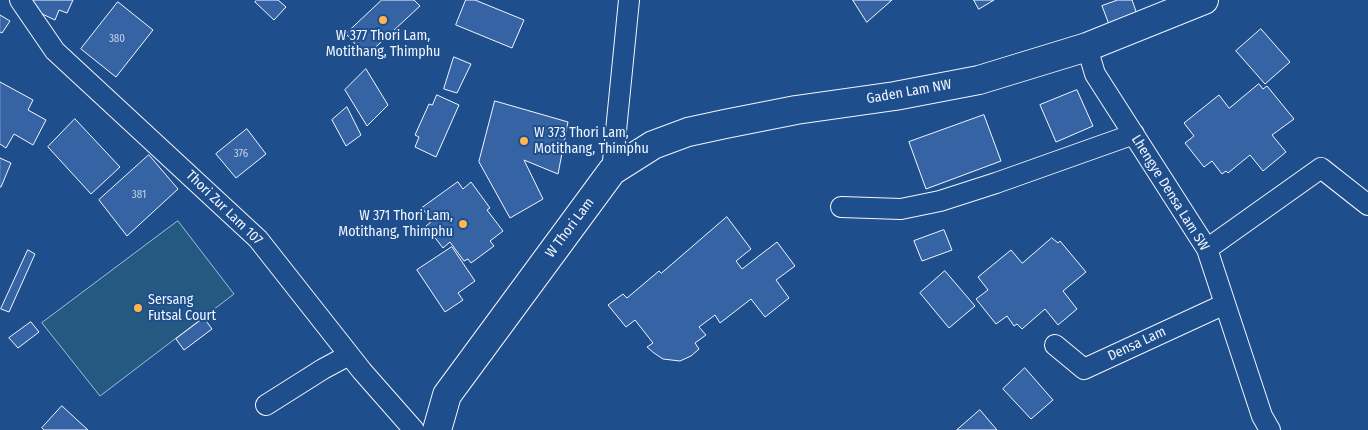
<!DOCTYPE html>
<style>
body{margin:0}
canvas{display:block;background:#1f4e8c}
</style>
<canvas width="1368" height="430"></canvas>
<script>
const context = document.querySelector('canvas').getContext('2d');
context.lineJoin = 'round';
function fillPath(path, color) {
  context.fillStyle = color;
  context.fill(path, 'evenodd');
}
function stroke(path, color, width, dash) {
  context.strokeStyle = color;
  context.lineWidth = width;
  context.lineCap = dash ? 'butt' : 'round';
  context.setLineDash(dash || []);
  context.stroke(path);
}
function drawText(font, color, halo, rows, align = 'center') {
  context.font = font + ' "Fira Sans Condensed",sans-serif';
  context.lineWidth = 4;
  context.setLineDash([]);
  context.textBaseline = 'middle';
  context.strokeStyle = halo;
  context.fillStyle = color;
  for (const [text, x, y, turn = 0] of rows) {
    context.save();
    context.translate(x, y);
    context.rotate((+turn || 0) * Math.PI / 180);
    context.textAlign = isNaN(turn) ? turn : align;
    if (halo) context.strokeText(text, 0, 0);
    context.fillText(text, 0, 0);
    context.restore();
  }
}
const green = new Path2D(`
 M178 221 234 294 100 396 42 323Z`);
const building = new Path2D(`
 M33 0H73L67 13 59 10 55 20 36 11 38 7 32 4Z
 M257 0H278L286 7 274 20 255 2Z
 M382 0H414L420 6 366 56 346 34Z
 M466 0H475L524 20 512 48 456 25Z
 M853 0H892L867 22Z
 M974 0H994L979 9Z
 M1118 0H1132L1138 17 1110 27 1102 6Z
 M118 2 153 30 116 77 81 49Z
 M0 15 10 21 2 33 0 32Z
 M1261 29 1290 62 1265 84 1236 51Z
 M454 57 471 64 457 93 444 89Z
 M366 69 388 105 367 126 345 90Z
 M0 82 33 100 28 110 46 120 33 145 14 134 6 148 0 144Z
 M1259 84 1263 89 1267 86 1294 119 1272 135 1286 152 1263 171 1250 155 1228 173 1226 171 1222 174 1212 161 1204 167 1185 143 1194 136 1184 123 1219 95 1229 108Z
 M1077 90 1093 126 1056 142 1040 105Z
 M437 95 459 105 436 157 415 147 419 137 415 135 429 104 432 105Z
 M495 101 568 122 558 174 524 160 543 199 510 218 479 162Z
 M347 107 361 135 346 146 332 120Z
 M984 115 1001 161 926 189 909 142Z
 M75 119 120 167 91 194 48 147Z
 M247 129 266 154 236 178 216 154Z
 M149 155 178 189 127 236 99 200Z
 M0 158 11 163 1 187H0Z
 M458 182 463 189 471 182 490 208 487 210 503 231 490 241 494 246 471 263 468 259 464 261 450 242 443 248 426 226 432 221 422 208Z
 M727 217 751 249 736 261 742 269 777 242 795 266 776 280 789 298 765 317 751 299 720 323 715 315 699 327 706 335 695 343 699 349 691 356 680 361 663 359 654 353 647 347 653 343 635 320 626 327 608 305 623 294 627 298 659 271 661 273Z
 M944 230 952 250 922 261 914 241Z
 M1052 238 1058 243 1060 241 1086 272 1063 291 1077 309 1058 325 1045 309 1022 329 1017 324 1014 326 1007 316 996 324 976 299 988 290 978 277 1011 250 1022 263Z
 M452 247 475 281 458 293 463 300 445 312 417 270Z
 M28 250 35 254 9 312 1 309Z
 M945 271 975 306 949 328 920 293Z
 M204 318 212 329 184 350 176 339Z
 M31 322 39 332 18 348 9 338Z
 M1025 368 1053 400 1031 419 1003 389Z
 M62 406 88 430H44L42 428Z
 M980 410 997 430H957Z`);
const minor = new Path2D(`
 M20 0 55 51 258 239 362 371 414 430
 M1087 47 1095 74 1207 249 1262 416 1270 430
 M612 171 629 0
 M841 207 901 209 940 201 996 183 1134 134
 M1207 249 1321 168 1368 205
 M1055 345 1084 369 1225 304
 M266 405 323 369 349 355`);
const secondary = new Path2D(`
 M437 430 447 395 612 171 653 145 688 132 725 124 796 110 895 96 979 80 1087 47 1204 0`);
const markers = [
 [383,20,5,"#ffb74d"],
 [524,141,5,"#ffb74d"],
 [463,224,5,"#ffb74d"],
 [138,308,5,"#ffb74d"]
];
const numberNames = [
 ["380",117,39],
 ["376",241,154],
 ["381",139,195]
];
const poiNames = [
 ["W 377 Thori Lam,",383,36,"center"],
 ["Motithang, Thimphu",383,52,"center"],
 ["W 373 Thori Lam,",534,133],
 ["Motithang, Thimphu",534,149],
 ["W 371 Thori Lam,",453,216,"right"],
 ["Motithang, Thimphu",453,232,"right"],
 ["Sersang",148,300],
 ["Futsal Court",148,316]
];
const streetNames = [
 ["Gaden Lam NW",909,92,-10],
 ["Lhengye Densa Lam SW",1170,193,58],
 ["Thori Zur Lam 107",224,208,44],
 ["W Thori Lam",570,228,-53],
 ["Densa Lam",1137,344,-25]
];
fillPath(green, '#245a82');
stroke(green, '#a8bbd7', 1);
fillPath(building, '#3563a3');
stroke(building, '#f2f6ff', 1);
stroke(minor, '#f2f6ff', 22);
stroke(secondary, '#f2f6ff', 30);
stroke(minor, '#1f4e8c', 20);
stroke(secondary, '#1f4e8c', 28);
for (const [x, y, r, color] of markers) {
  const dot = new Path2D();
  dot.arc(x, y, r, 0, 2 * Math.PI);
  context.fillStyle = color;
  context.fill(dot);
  stroke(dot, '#1f4e8c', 2);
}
drawText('11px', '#c3d1e8', null, numberNames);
drawText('14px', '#f2f6ff', '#1f4e8c', poiNames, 'left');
drawText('14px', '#f2f6ff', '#1f4e8c', streetNames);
</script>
